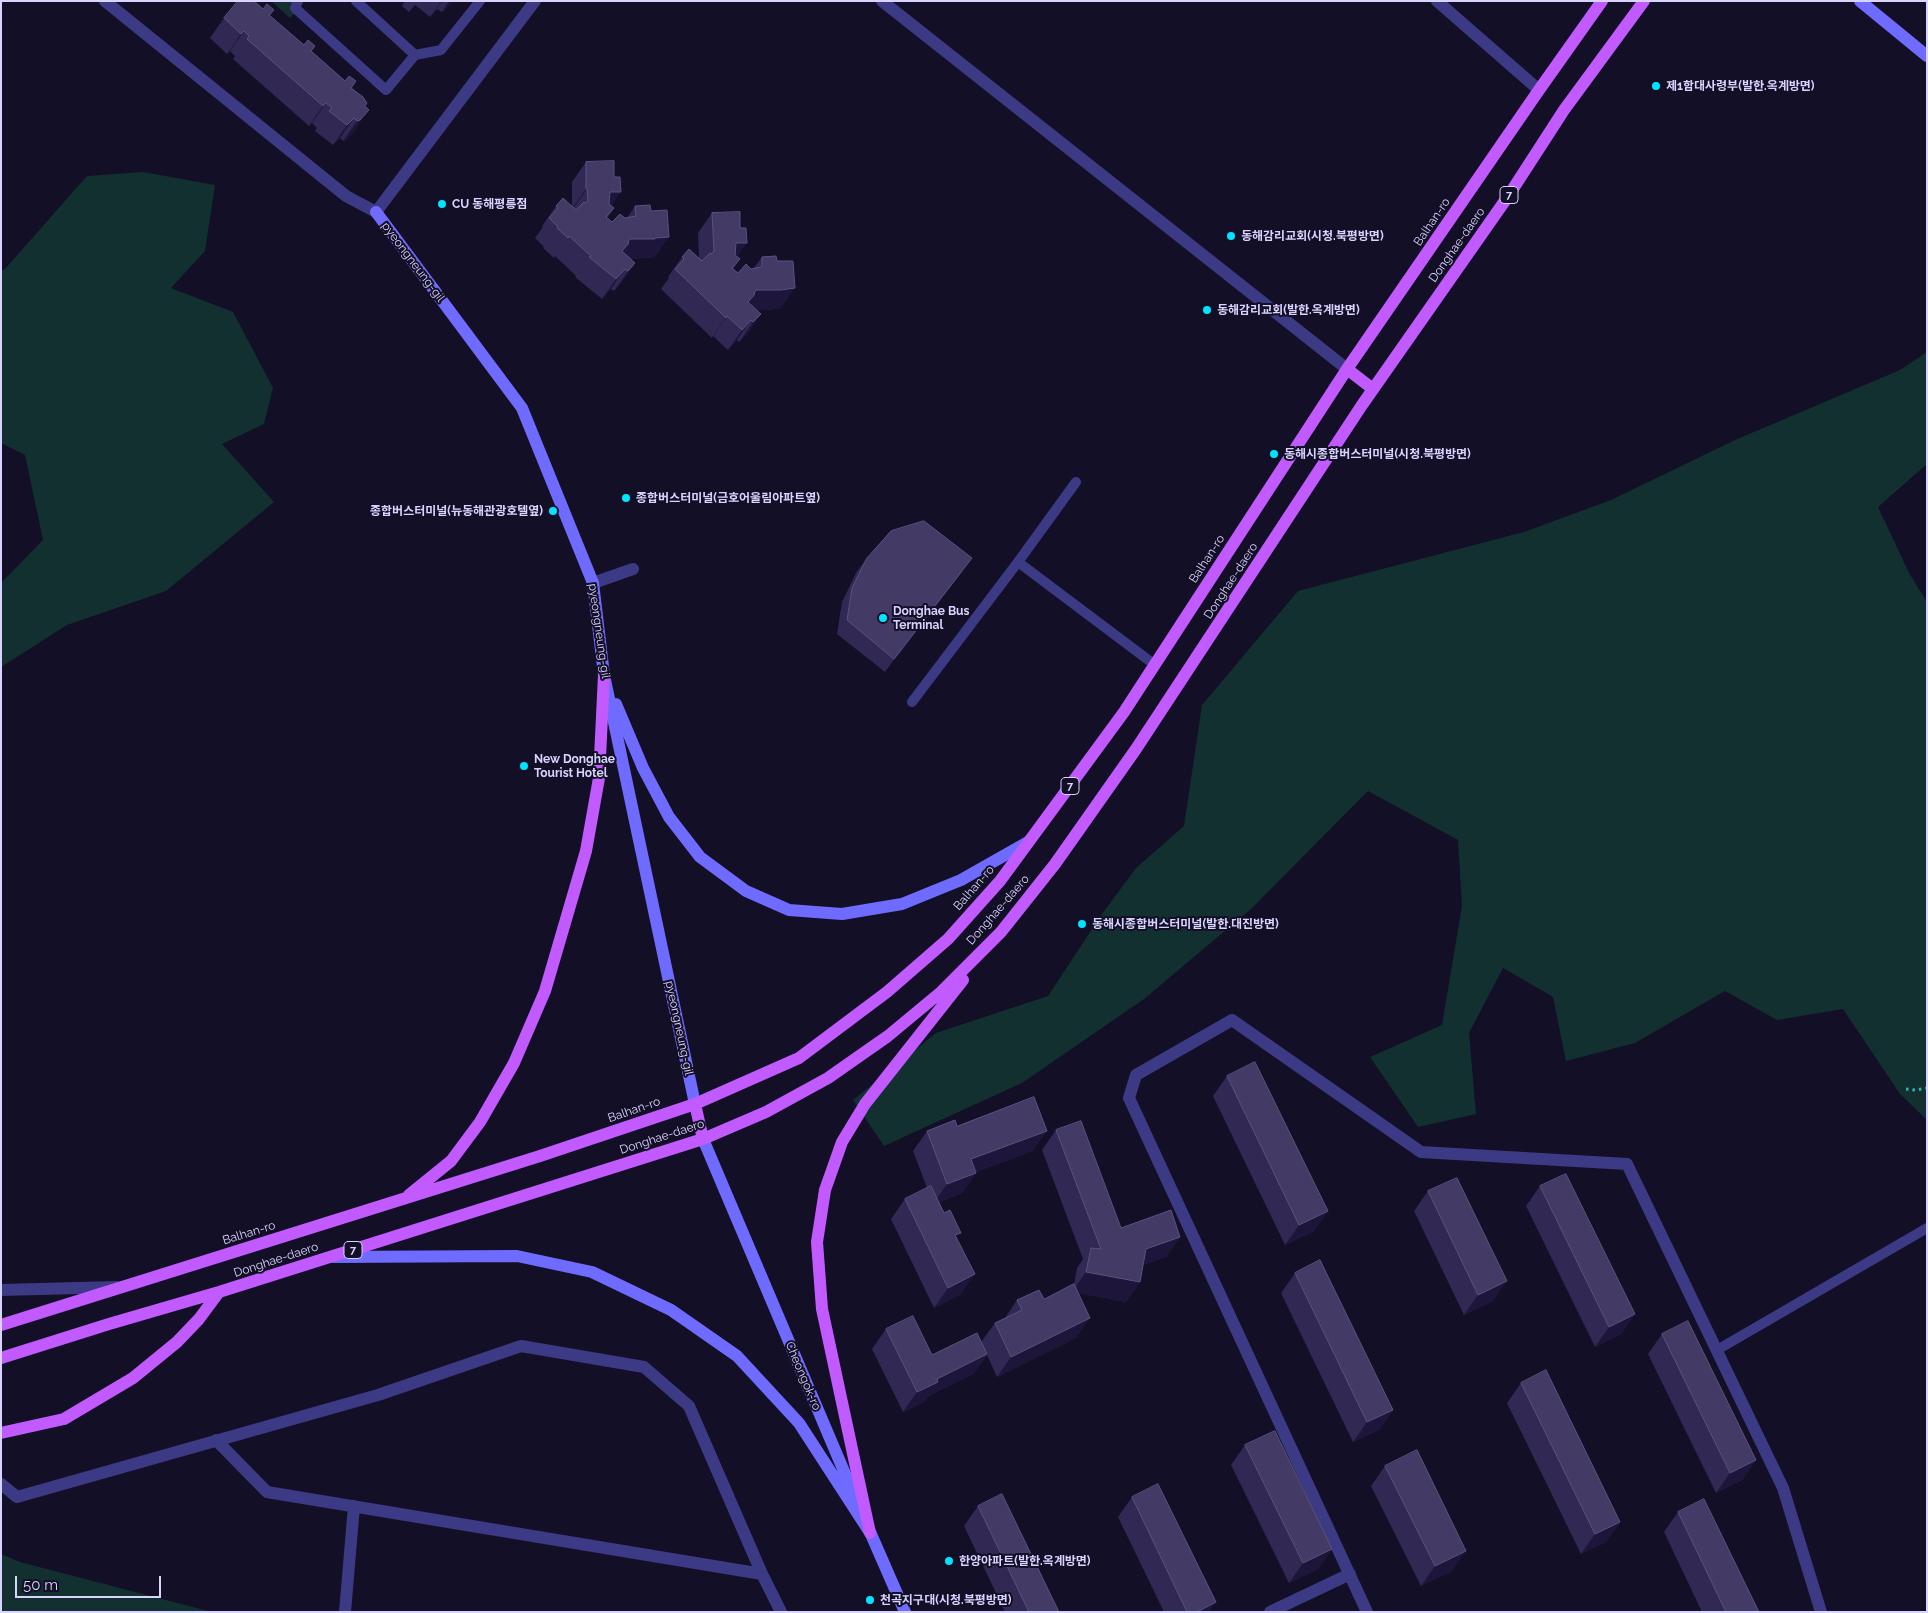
<!DOCTYPE html>
<meta charset="utf-8">
<style>
body{margin:0}
#map{position:relative;width:1928px;height:1613px;overflow:hidden;background:#130f26;font-family:Raleway,sans-serif}
canvas{display:block}
.frame{position:absolute;inset:0;border:2px solid #d9d4ff;pointer-events:none}
.scale{position:absolute;left:15px;top:1576px;width:146px;height:22px;box-sizing:border-box;border:2px solid #d9d4ff;border-top:0;padding-left:6px;font-size:15px;line-height:18px;white-space:nowrap;color:#d9d4ff;-webkit-text-stroke:4px #130f26;paint-order:stroke}
</style>
<div id="map">
<canvas width="1928" height="1613"></canvas>
<div class="frame"></div>
<div class="scale">50 m</div>
</div>
<script>
const context = document.querySelector('canvas').getContext('2d');
context.lineJoin = 'round';
function fillPath(path, color) {
  context.fillStyle = color;
  context.fill(path, 'evenodd');
}
function stroke(path, color, width, dash) {
  context.strokeStyle = color;
  context.lineWidth = width;
  context.lineCap = dash ? 'butt' : 'round';
  context.setLineDash(dash || []);
  context.stroke(path);
}
function drawText(font, color, halo, rows, align = 'center') {
  context.font = font + ' Raleway,"Noto Sans KR",sans-serif';
  context.lineWidth = 4;
  context.setLineDash([]);
  context.textBaseline = 'middle';
  context.strokeStyle = halo;
  context.fillStyle = color;
  for (const [text, x, y, turn = 0] of rows) {
    context.save();
    context.translate(x, y);
    context.rotate((+turn || 0) * Math.PI / 180);
    context.textAlign = isNaN(turn) ? turn : align;
    if (halo) context.strokeText(text, 0, 0);
    context.fillText(text, 0, 0);
    context.restore();
  }
}
const green = new Path2D(`
 M271 1H298V10L290 18Z
 M143 172 215 185 205 251 171 288 233 312 273 388 264 424 222 444 274 502 166 591 67 625 1 667V583L43 540 25 455 1 443V270H4L87 176Z
 M1927 352V464L1878 507 1909 573 1927 602V1120L1900 1094 1843 1009 1777 1020 1725 991 1635 1043 1566 1061 1553 997 1503 968 1469 1033 1476 1114 1418 1127 1370 1057 1442 1025 1462 906 1458 840 1368 791 1251 909 1144 999 1022 1083 884 1146 853 1100 936 1033 1048 996 1102 914 1136 868 1184 826 1202 705 1298 591 1524 532 1611 500 1735 440 1900 370Z
 M1 1554 20 1562 212 1612H1Z`);
const path = new Path2D(`
 M1906 1089 1916 1090 1927 1088`);
const lane = new Path2D(`
 M298 1 295 8 386 90 415 55 441 50 480 1
 M356 1 415 55
 M1018 562 1076 482
 M912 702 1018 562 1155 665
 M1717 1350 1927 1228`);
const street = new Path2D(`
 M105 1 346 196 376 212 535 1
 M882 1 1347 369
 M1437 1 1539 90
 M593 583 633 569
 M1 1290 117 1287
 M216 1440 267 1492 762 1574
 M1 1484 17 1497 378 1395 521 1346 644 1367 689 1406 762 1574 781 1612
 M345 1612 354 1506
 M1270 1612 1350 1574
 M1367 1612 1129 1098 1136 1075 1232 1020 1421 1152 1627 1164 1783 1488 1821 1612`);
const secondary = new Path2D(`
 M1860 1 1927 56
 M376 212 522 408 593 583 604 675 695 1104
 M616 704 643 768 669 817 700 857 746 891 789 910 842 914 902 904 961 880 1028 842
 M703 1139 857 1502
 M334 1257 517 1256 592 1272 671 1310 737 1356 799 1423 869 1531
 M867 1525 905 1612`);
const primary = new Path2D(`
 M1347 369 1373 389
 M695 1104 703 1139
 M409 1195 451 1161 480 1122 514 1063 545 991 586 851 599 778 604 675
 M1 1325 540 1156 695 1104 799 1058 887 992 948 939 1000 881 1124 712 1347 369 1539 90 1602 1
 M1 1358 109 1324 219 1292 703 1139 766 1112 828 1078 888 1036 941 992 1001 932 1055 864 1136 749 1362 405 1509 195 1564 110 1644 1
 M1 1433 64 1419 133 1378 177 1342 199 1319 219 1292
 M870 1533 822 1309 817 1242 825 1190 842 1142 865 1104 963 980`);
const wall = new Path2D(`
 M405 1H452L444 11 442 12 437 9 430 17 415 5 409 12 402 6Z
 M263 9 274 10 270 16 352 88 365 106 355 130 346 140 343 141 340 138 333 145 315 131 317 128 312 123 309 126 233 59 235 56 230 51 227 54 210 38 224 18Z
 M586 162 611 206 614 208 607 218 612 222 627 218 635 206 655 257 642 258 641 259H630L635 263 621 283 614 291 611 289 602 299 575 277 576 276 555 256 554 258 543 248 544 247 535 238 543 227 542 226 556 206H572V182Z
 M712 213 737 257 740 259 733 269 738 273 753 269 762 257 781 308 767 310H756L761 314 747 334 739 342 737 340 728 350 713 336 712 338 661 289 669 278 668 277 682 257 699 258 698 233Z
 M867 558 962 572 885 672 837 634 842 602 857 571Z
 M1227 1076 1328 1211 1314 1231 1285 1245 1213 1096Z
 M957 1126 1033 1151 976 1172V1173L962 1193 939 1202 957 1239 961 1294 934 1308 891 1219 905 1199 927 1188 913 1151 927 1131Z
 M1056 1130 1121 1228 1180 1237 1166 1257 1143 1265 1140 1282 1126 1302 1078 1293 1076 1338 997 1377 987 1355 973 1374 928 1396 924 1402 903 1412 872 1349 886 1329 932 1355 981 1342 995 1323 1005 1318 1017 1300 1044 1299 1074 1285 1077 1268 1083 1259 1042 1150Z
 M1540 1186 1635 1314 1621 1334 1595 1347 1526 1206Z
 M1428 1191 1493 1301 1464 1315 1414 1211Z
 M1295 1273 1393 1410 1379 1430 1353 1442 1281 1293Z
 M1662 1334 1756 1460 1742 1480 1716 1493 1648 1354Z
 M1521 1383 1620 1522 1606 1542 1581 1554 1507 1403Z
 M1245 1445 1332 1549 1318 1569 1289 1583 1231 1465Z
 M1385 1466 1452 1571 1421 1586 1371 1486Z
 M1132 1497 1209 1612H1164L1118 1517Z
 M978 1506 1059 1612H1005L964 1526Z
 M1678 1512 1759 1612H1702L1664 1532Z`);
const shadedWall = new Path2D(`
 M441 1H442L430 17Z
 M449 1H452L444 11 442 12Z
 M244 31 230 51 227 54 241 34Z
 M326 103 312 123 309 126 323 106Z
 M369 110 355 130 346 140 343 141 357 121Z
 M354 118 340 138 333 145 347 125Z
 M586 189H587L573 209H572Z
 M610 192H621L607 212Z
 M669 237 655 257 642 258 641 259H618L608 271 630 239Z
 M736 243H747L733 263Z
 M635 263 621 283 614 291 628 271Z
 M625 269 611 289 602 299 616 279Z
 M795 288 781 308 767 310H744L734 322 756 290Z
 M761 314 747 334 739 342 753 322Z
 M727 316 713 336 712 338 726 318Z
 M751 320 737 340 728 350 742 330Z
 M972 558 962 572 885 672 894 659Z
 M1047 1131 1033 1151 957 1179 971 1159Z
 M976 1173 962 1193 933 1204 947 1184Z
 M1328 1211 1314 1231 1285 1245 1299 1225Z
 M1180 1237 1166 1257 1132 1269 1146 1249Z
 M1086 1272 1140 1282 1126 1302 1072 1292Z
 M975 1274 961 1294 934 1308 948 1288Z
 M1507 1281 1493 1301 1464 1315 1478 1295Z
 M1635 1314 1621 1334 1595 1347 1609 1327Z
 M1090 1318 1076 1338 997 1377 1011 1357Z
 M987 1354 973 1374 928 1396 924 1402 903 1412 917 1392 937 1379Z
 M1393 1410 1379 1430 1353 1442 1367 1422Z
 M1756 1460 1742 1480 1716 1493 1730 1473Z
 M1620 1522 1606 1542 1581 1554 1595 1534Z
 M1332 1549 1318 1569 1289 1583 1303 1563Z
 M1466 1551 1452 1571 1421 1586 1435 1566Z
 M1216 1602 1209 1612H1197Z`);
const building = new Path2D(`
 M238 1H254L263 9 267 4 274 10 269 15 304 45 308 40 315 46 311 51 345 81 349 76 356 81 351 88 363 97 367 103 365 106 369 110 360 120 357 121 354 118 347 125 329 111 332 108 326 103 323 106 247 39 249 36 244 31 241 34 224 18Z
 M614 161V177H620L621 192H610L609 204 614 208 606 217 612 222 620 214 625 218 636 216 635 206 650 205 651 211 667 210 669 237 655 238V239H630L628 242 629 243 622 251 635 263 628 271 625 269 616 279 589 257 591 256 569 236 568 238 557 228 558 227 549 218 558 208 556 206 563 198 576 210 584 202 585 203 588 201 587 189H586V162Z
 M740 212V228H746L747 243H736L735 255 740 259 732 268 738 273 746 264 751 269 762 267V257L776 256 777 261H793L795 288 781 290H756L754 293 755 294 748 302 761 314 753 322 751 320 742 330 727 316 726 318 675 269 684 259 682 257 689 249 702 261 710 253 711 254 714 251 712 213Z
 M924 521 972 558 894 659 847 620 852 588 867 558 891 531Z
 M1255 1062 1328 1211 1299 1225 1227 1076Z
 M1034 1097 1047 1131 971 1159 976 1173 947 1184 927 1131 955 1120 957 1126Z
 M1081 1121 1121 1228 1171 1210 1180 1237 1146 1249 1140 1282 1086 1272 1091 1248 1101 1249 1056 1130Z
 M1566 1174 1635 1314 1609 1327 1540 1186Z
 M1457 1178 1507 1281 1478 1295 1428 1191Z
 M931 1186 944 1213 950 1210 961 1233 955 1235 975 1274 948 1288 905 1199Z
 M1320 1260 1393 1410 1367 1422 1295 1273Z
 M1074 1284 1090 1318 1011 1357 995 1323 1022 1310 1017 1300 1039 1290 1044 1299Z
 M913 1316 932 1355 977 1333 987 1354 937 1379 938 1382 917 1392 886 1329Z
 M1688 1321 1756 1460 1730 1473 1662 1334Z
 M1546 1370 1620 1522 1595 1534 1521 1383Z
 M1275 1431 1332 1549 1303 1563 1245 1445Z
 M1417 1450 1466 1551 1435 1566 1385 1466Z
 M1158 1484 1216 1602 1197 1612H1187L1132 1497Z
 M1002 1494 1059 1612H1029L978 1506Z
 M1704 1499 1759 1612H1726L1678 1512Z`);
const markers = [
 [1656,86,5,"#00e5ff"],
 [442,204,5,"#00e5ff"],
 [1231,236,5,"#00e5ff"],
 [1207,310,5,"#00e5ff"],
 [1274,454,5,"#00e5ff"],
 [626,498,5,"#00e5ff"],
 [553,511,5,"#00e5ff"],
 [883,618,5,"#00e5ff"],
 [524,766,5,"#00e5ff"],
 [1082,924,5,"#00e5ff"],
 [949,1561,5,"#00e5ff"],
 [870,1600,5,"#00e5ff"]
];
const shields = [
 [1509,195,18],
 [1070,786,18],
 [353,1250,18]
];
const shieldNames = [
 ["7",1509,195],
 ["7",1070,786],
 ["7",353,1250]
];
const poiNames = [
 ["제1함대사령부(발한.옥계방면)",1666,86],
 ["CU 동해평릉점",452,204],
 ["동해감리교회(시청.북평방면)",1241,236],
 ["동해감리교회(발한.옥계방면)",1217,310],
 ["동해시종합버스터미널(시청.북평방면)",1284,454],
 ["종합버스터미널(금호어울림아파트옆)",636,498],
 ["종합버스터미널(뉴동해관광호텔옆)",543,511,"right"],
 ["Donghae Bus",893,611],
 ["Terminal",893,625],
 ["New Donghae",534,759],
 ["Tourist Hotel",534,773],
 ["동해시종합버스터미널(발한.대진방면)",1092,924],
 ["한양아파트(발한.옥계방면)",959,1561],
 ["천곡지구대(시청.북평방면)",880,1600]
];
const streetNames = [
 ["Balhan-ro",1432,222,-56],
 ["Donghae-daero",1457,245,-55],
 ["pyeongneung-gil",413,262,53],
 ["Balhan-ro",1207,559,-57],
 ["Donghae-daero",1231,581,-57],
 ["pyeongneung-gil",599,631,82],
 ["Balhan-ro",974,888,-49],
 ["Donghae-daero",998,910,-49],
 ["pyeongneung-gil",679,1028,78],
 ["Balhan-ro",634,1110,-19],
 ["Donghae-daero",662,1137,-18],
 ["Balhan-ro",249,1233,-17],
 ["Donghae-daero",276,1260,-18],
 ["Cheongok-ro",803,1376,67]
];
fillPath(green, '#12302f');
stroke(path, '#2fb8b0', 3, [2.5, 4]);
stroke(lane, '#3d3a85', 10);
stroke(street, '#3d3a85', 12);
stroke(secondary, '#6f6bff', 12);
stroke(primary, '#c25bff', 12);
fillPath(wall, '#312854');
fillPath(shadedWall, '#1d163a');
fillPath(building, '#433a66');
stroke(building, '#5a527e', 1);
for (const [x, y, r, color] of markers) {
  const dot = new Path2D();
  dot.arc(x, y, r, 0, 2 * Math.PI);
  context.fillStyle = color;
  context.fill(dot);
  stroke(dot, '#130f26', 2);
}
for (const [x, y, w] of shields) {
  const box = new Path2D();
  box.roundRect(x - w / 2, y - 8.5, w, 17, 4);
  context.fillStyle = '#130f26';
  context.fill(box);
  stroke(box, '#d9d4ff', 1);
}
drawText('bold 11px', '#d9d4ff', null, shieldNames);
drawText('bold 12px', '#d9d4ff', '#130f26', poiNames, 'left');
drawText('12px', '#d9d4ff', '#130f26', streetNames);
</script>
